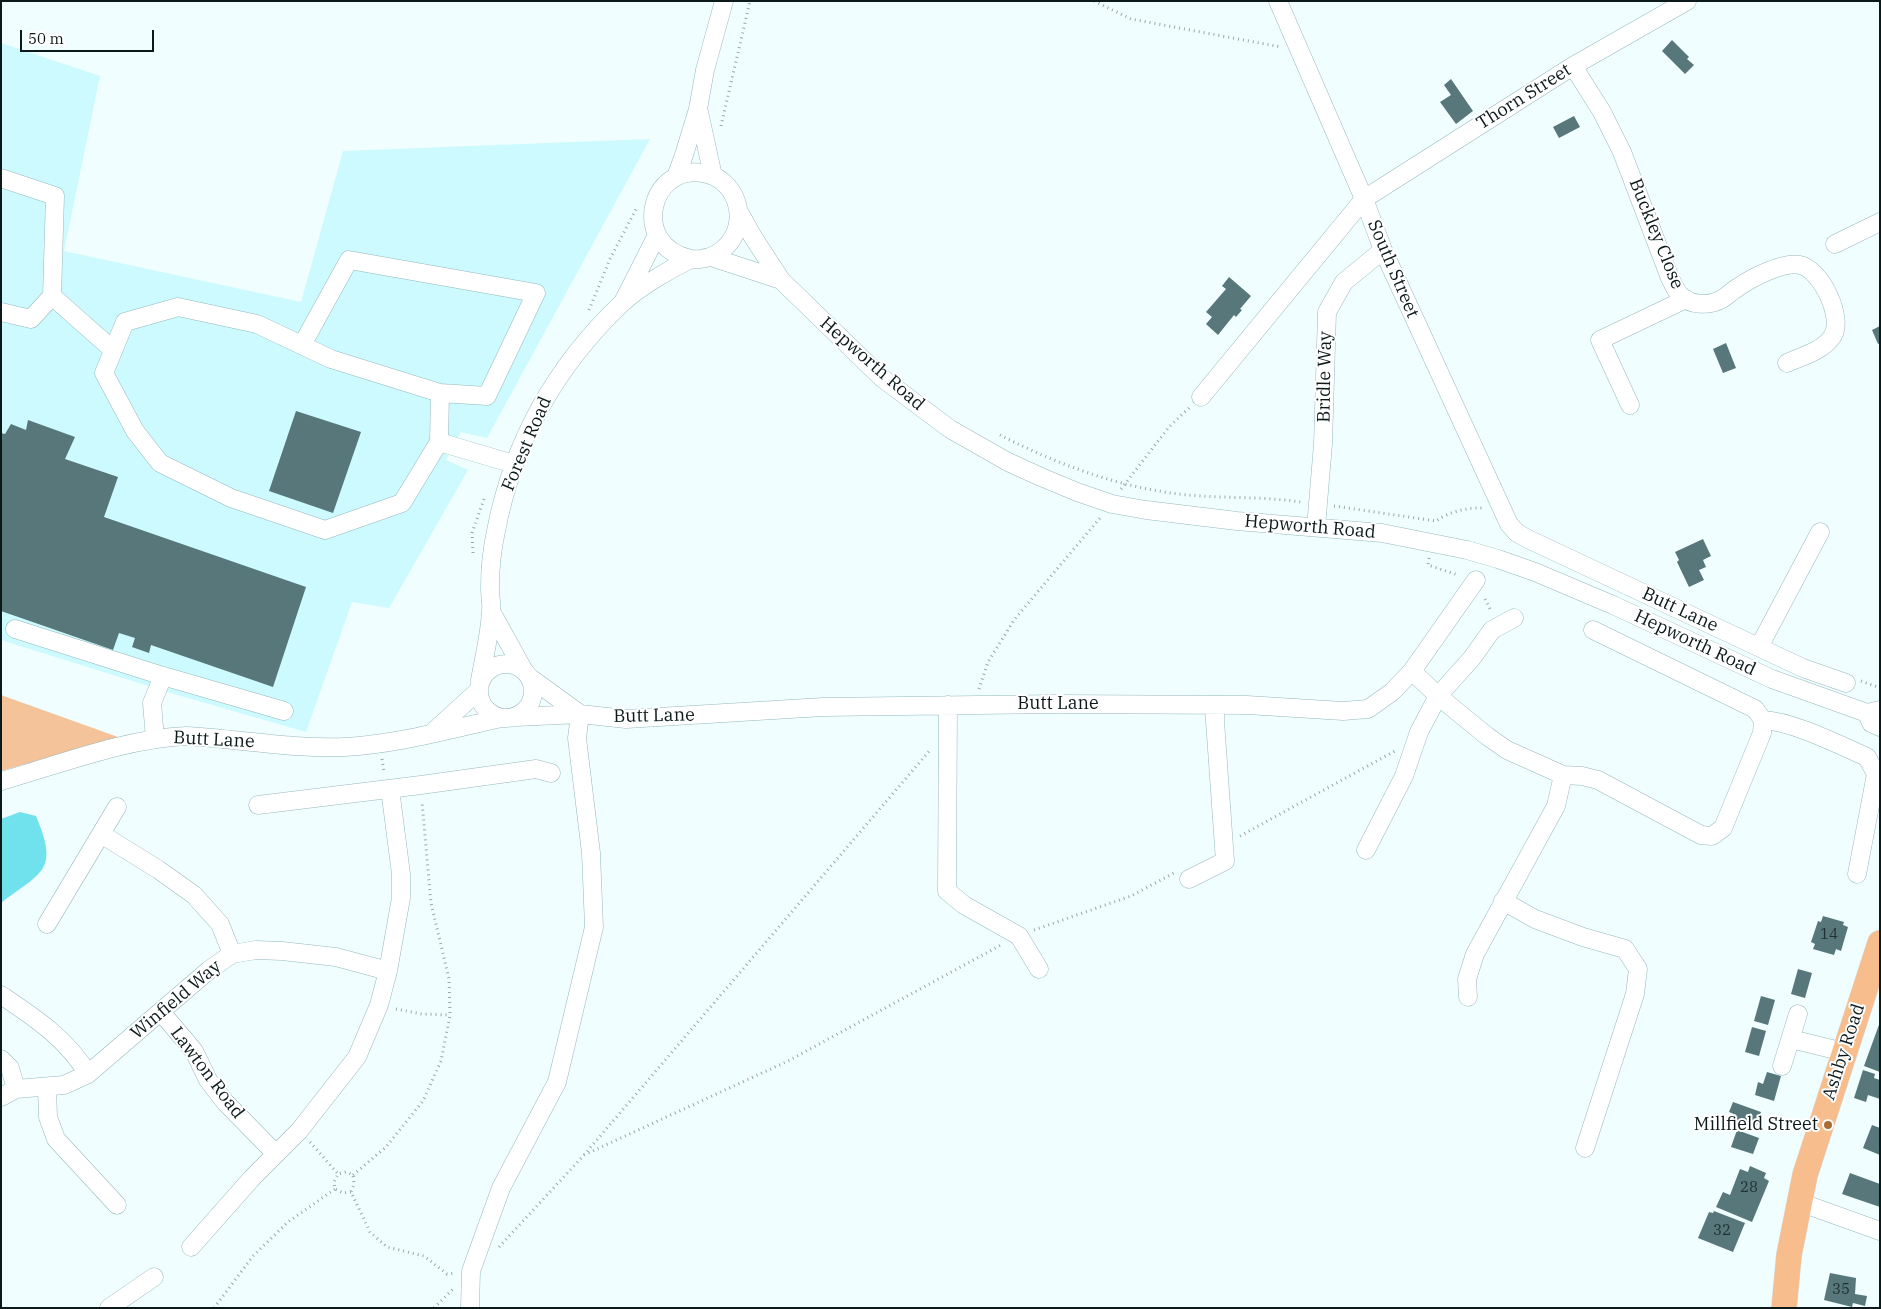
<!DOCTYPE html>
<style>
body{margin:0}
#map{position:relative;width:1881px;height:1309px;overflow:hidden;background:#f0feff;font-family:"IBM Plex Serif",serif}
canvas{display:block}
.frame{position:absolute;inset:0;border:2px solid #0c191a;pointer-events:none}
.scale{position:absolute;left:20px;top:30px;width:134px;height:22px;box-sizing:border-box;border:2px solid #0c191a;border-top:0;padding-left:6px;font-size:15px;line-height:18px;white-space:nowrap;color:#0c191a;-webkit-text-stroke:4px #fff;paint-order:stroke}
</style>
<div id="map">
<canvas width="1881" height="1309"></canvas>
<div class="frame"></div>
<div class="scale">50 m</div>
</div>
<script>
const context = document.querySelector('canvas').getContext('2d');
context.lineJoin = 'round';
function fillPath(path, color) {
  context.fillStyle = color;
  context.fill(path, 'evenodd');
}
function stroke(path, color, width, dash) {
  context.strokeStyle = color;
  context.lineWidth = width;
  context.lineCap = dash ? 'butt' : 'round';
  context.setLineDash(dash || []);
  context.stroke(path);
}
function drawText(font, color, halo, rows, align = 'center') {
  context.font = font + ' "IBM Plex Serif",serif';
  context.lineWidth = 4;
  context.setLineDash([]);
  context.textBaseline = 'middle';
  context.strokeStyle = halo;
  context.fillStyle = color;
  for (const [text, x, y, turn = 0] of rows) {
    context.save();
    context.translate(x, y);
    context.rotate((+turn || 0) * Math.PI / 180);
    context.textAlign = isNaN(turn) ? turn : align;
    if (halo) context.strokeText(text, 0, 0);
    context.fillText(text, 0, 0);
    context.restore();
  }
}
const built = new Path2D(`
 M1 43 100 76 64 251 301 302 343 151 650 139 487 438 461 432 446 460 468 470 389 608 352 602 306 732 174 694 1 640Z`);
const green = new Path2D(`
 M1 695 118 737 1 771Z`);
const water = new Path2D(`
 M20 812 36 816C59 871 43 871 1 903V819Z`);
const building = new Path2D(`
 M1672 40 1689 57 1687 59 1694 65 1685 74 1662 51Z
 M1451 79 1473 111 1456 124 1440 102 1451 95 1444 85Z
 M1574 116 1580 127 1559 138 1553 127Z
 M1229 277 1251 296 1240 309 1242 310 1236 317 1234 315 1218 335 1206 324 1212 317 1206 312 1226 289 1222 286Z
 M1880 326V343L1878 344 1872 330Z
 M1726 343 1736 368 1723 373 1713 349Z
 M296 411 361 432 333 513 269 491Z
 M28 420 75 437 65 459 118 477 104 517 306 587 273 687 151 645 149 653 132 647 135 638 119 633 113 650 1 611V433L5 434 11 424 26 430Z
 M1703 539 1711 556 1703 560 1706 567 1699 570 1704 580 1689 587 1677 562 1679 560 1675 552Z
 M1823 916 1844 922 1843 925 1848 927 1841 951 1836 949 1834 955 1813 949 1815 944 1811 942 1818 921 1821 922Z
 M1798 969 1812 973 1805 998 1791 994Z
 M1761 996 1775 1000 1768 1025 1754 1021Z
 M1880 1022V1072L1864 1066Z
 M1752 1027 1766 1031 1759 1056 1745 1052Z
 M1863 1070 1875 1074 1874 1078 1880 1080V1099L1868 1095 1866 1102 1854 1098Z
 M1767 1072 1781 1076 1774 1101 1755 1095 1758 1082 1763 1084Z
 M1733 1102 1761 1112 1756 1128 1734 1120 1736 1115 1729 1112Z
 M1872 1125 1880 1128V1155L1863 1148Z
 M1737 1130 1759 1138 1753 1154 1731 1147Z
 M1750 1166 1766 1173 1764 1178 1769 1181 1752 1222 1716 1207 1723 1192 1730 1195 1740 1169 1748 1172Z
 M1850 1173 1880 1184V1207L1842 1194Z
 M1714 1211 1745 1223 1733 1252 1698 1238 1709 1212 1713 1213Z
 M1830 1273 1856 1278 1855 1294 1867 1296 1865 1306 1853 1303 1852 1307 1824 1300Z`);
const path = new Path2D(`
 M1094 1 1131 19 1281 47
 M721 126 750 1
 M589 310 610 259 636 209
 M1000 435C1049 460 1104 482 1159 491 1206 500 1254 495 1301 502
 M1121 489 1169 427 1189 408
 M1334 506 1436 521C1448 512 1468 507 1484 508
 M473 553 472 533 484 499
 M1429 558 1428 565 1458 575
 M1485 599 1491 611
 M1861 681 1880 688
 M979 689 988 662 1014 620 1100 518
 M382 759 384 772
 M1240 836 1395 751
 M1034 930 1131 896 1174 873
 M396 1009 422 1014 450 1015
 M310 1142 338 1174
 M584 1155 788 1061 1001 945
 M353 1175 386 1147 423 1101 441 1061 450 1015 449 979 431 903 422 802
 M351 1192 343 1193 335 1189 334 1182 338 1174 346 1172 353 1175 354 1184 351 1192 370 1232 387 1247 424 1256 447 1274 454 1273
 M499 1247 584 1155 931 749
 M214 1308 253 1256 288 1222 335 1189
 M434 1308 453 1289`);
const minor = new Path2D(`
 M1278 1 1364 199 1383 250 1509 524 1517 533 1528 539 1803 668 1846 683
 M1573 66 1602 112 1622 152 1670 278C1673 284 1676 291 1680 295 1690 306 1710 306 1722 299 1727 296 1732 291 1737 288 1751 278 1784 261 1800 265 1821 269 1845 319 1832 337 1822 351 1803 356 1787 363
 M699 112 713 176
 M676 177 684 155 698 109 705 70 724 1
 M1 178 55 196 52 296 31 319 1 312
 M739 212 753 237 781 280 882 378 950 429 1008 462 1041 477 1077 492 1112 504 1146 510 1237 521 1382 533 1467 550 1498 559 1535 572 1613 605 1772 679 1867 713 1880 710
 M1835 244 1880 222
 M711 257 781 280
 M52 296 113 350
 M624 300 657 235
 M302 345 349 260 536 293 487 396 440 393
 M1201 397 1364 199 1573 66 1687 1
 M1630 405 1600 340 1686 299
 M439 442 440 393 331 359 257 324 178 307 125 322 104 373 135 431 160 463 231 498 325 530 402 503 439 442 514 464
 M1316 527 1323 444 1327 312 1344 282 1383 250
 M491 611 523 669
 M15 629 163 676
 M1759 647 1820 532
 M479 691a27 27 0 1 1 54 0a27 27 0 1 1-54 0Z
 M1412 671 1438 696 1487 736 1507 750 1563 775 1582 776 1598 780 1701 835 1712 836 1723 828 1762 733 1763 720 1755 709 1593 630
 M529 677 580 714
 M480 680C484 658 490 634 491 611 492 604 490 596 490 588 490 569 492 549 496 531 513 442 556 366 621 304 638 288 668 270 689 260 693 259 696 259 700 259 712 258 723 251 730 242 749 217 735 178 703 173 649 164 630 246 691 259
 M948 705 947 891 964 905 1019 936 1039 969
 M1867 713 1871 723 1880 727
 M516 717 580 714 626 719 823 707 1056 704 1247 705 1343 711 1368 709 1392 692 1412 671 1476 580
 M1763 720C1792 721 1839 745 1867 757L1876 774 1857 874
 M432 733 478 691
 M155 739 152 703 163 676 284 711
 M1 781C61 764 124 739 186 736 239 739 292 749 345 747 399 744 450 729 502 718
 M258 805 421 785 536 769 551 773
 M101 834 159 870 194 895 220 924 232 954
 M1366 850 1404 776 1419 732 1438 696 1472 658 1492 630 1514 618
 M1189 879 1225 861 1215 721V705
 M1503 901 1535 919 1583 937 1625 949 1638 969 1635 994 1585 1148
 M47 924 117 807
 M388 971 401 898V874L390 789
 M1 995C35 1018 66 1038 88 1074
 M1468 997 1467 979 1475 954 1556 806 1563 775
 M161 1012 194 1051 208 1080 225 1102 275 1153
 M1791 1039 1844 1052
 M1 1059 10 1068 16 1089
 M1782 1066 1798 1014
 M47 1087 48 1117 56 1139 117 1205
 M1 1097 16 1089 64 1085 88 1074 209 970 232 954 256 950 282 951 336 957 388 971 379 1005 357 1057 299 1131 252 1178 191 1247
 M1799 1202 1880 1231
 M109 1308 154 1277
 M470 1308 471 1271 501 1188 557 1082 594 927 591 853 577 738 580 714`);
const highway = new Path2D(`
 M1784 1308 1789 1255 1805 1175 1880 943`);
const markers = [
 [1828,1125,5,"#ab6d33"]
];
const numberNames = [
 ["14",1829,935],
 ["28",1749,1188],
 ["32",1722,1231],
 ["35",1841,1290]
];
const streetNames = [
 ["Thorn Street",1524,97,-32],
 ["Buckley Close",1656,234,68],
 ["South Street",1393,269,67],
 ["Hepworth Road",872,364,41],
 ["Bridle Way",1325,377,-89],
 ["Forest Road",527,444,-67],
 ["Hepworth Road",1310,527,5],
 ["Butt Lane",1680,610,25],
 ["Hepworth Road",1695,643,25],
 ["Butt Lane",1058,704],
 ["Butt Lane",654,716,-1],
 ["Butt Lane",214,740,3],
 ["Winfield Way",176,1000,-40],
 ["Ashby Road",1844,1052,-72],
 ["Lawton Road",207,1073,53]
];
const poiNames = [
 ["Millfield Street",1818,1125]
];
fillPath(built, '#ccfafe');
fillPath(green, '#f5c39a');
fillPath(water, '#70e2ed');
fillPath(building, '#57777a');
stroke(minor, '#96b8bc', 19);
stroke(highway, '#d8dada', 26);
stroke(path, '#99a7a8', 3, [1, 4]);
stroke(minor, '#fff', 18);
stroke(highway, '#f8bd8c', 25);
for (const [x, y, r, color] of markers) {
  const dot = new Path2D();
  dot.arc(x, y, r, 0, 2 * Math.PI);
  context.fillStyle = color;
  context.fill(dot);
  stroke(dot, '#fff', 2);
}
drawText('15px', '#1f3032', null, numberNames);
drawText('18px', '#0c191a', '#fff', streetNames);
drawText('18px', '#0c191a', '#fff', poiNames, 'right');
</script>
